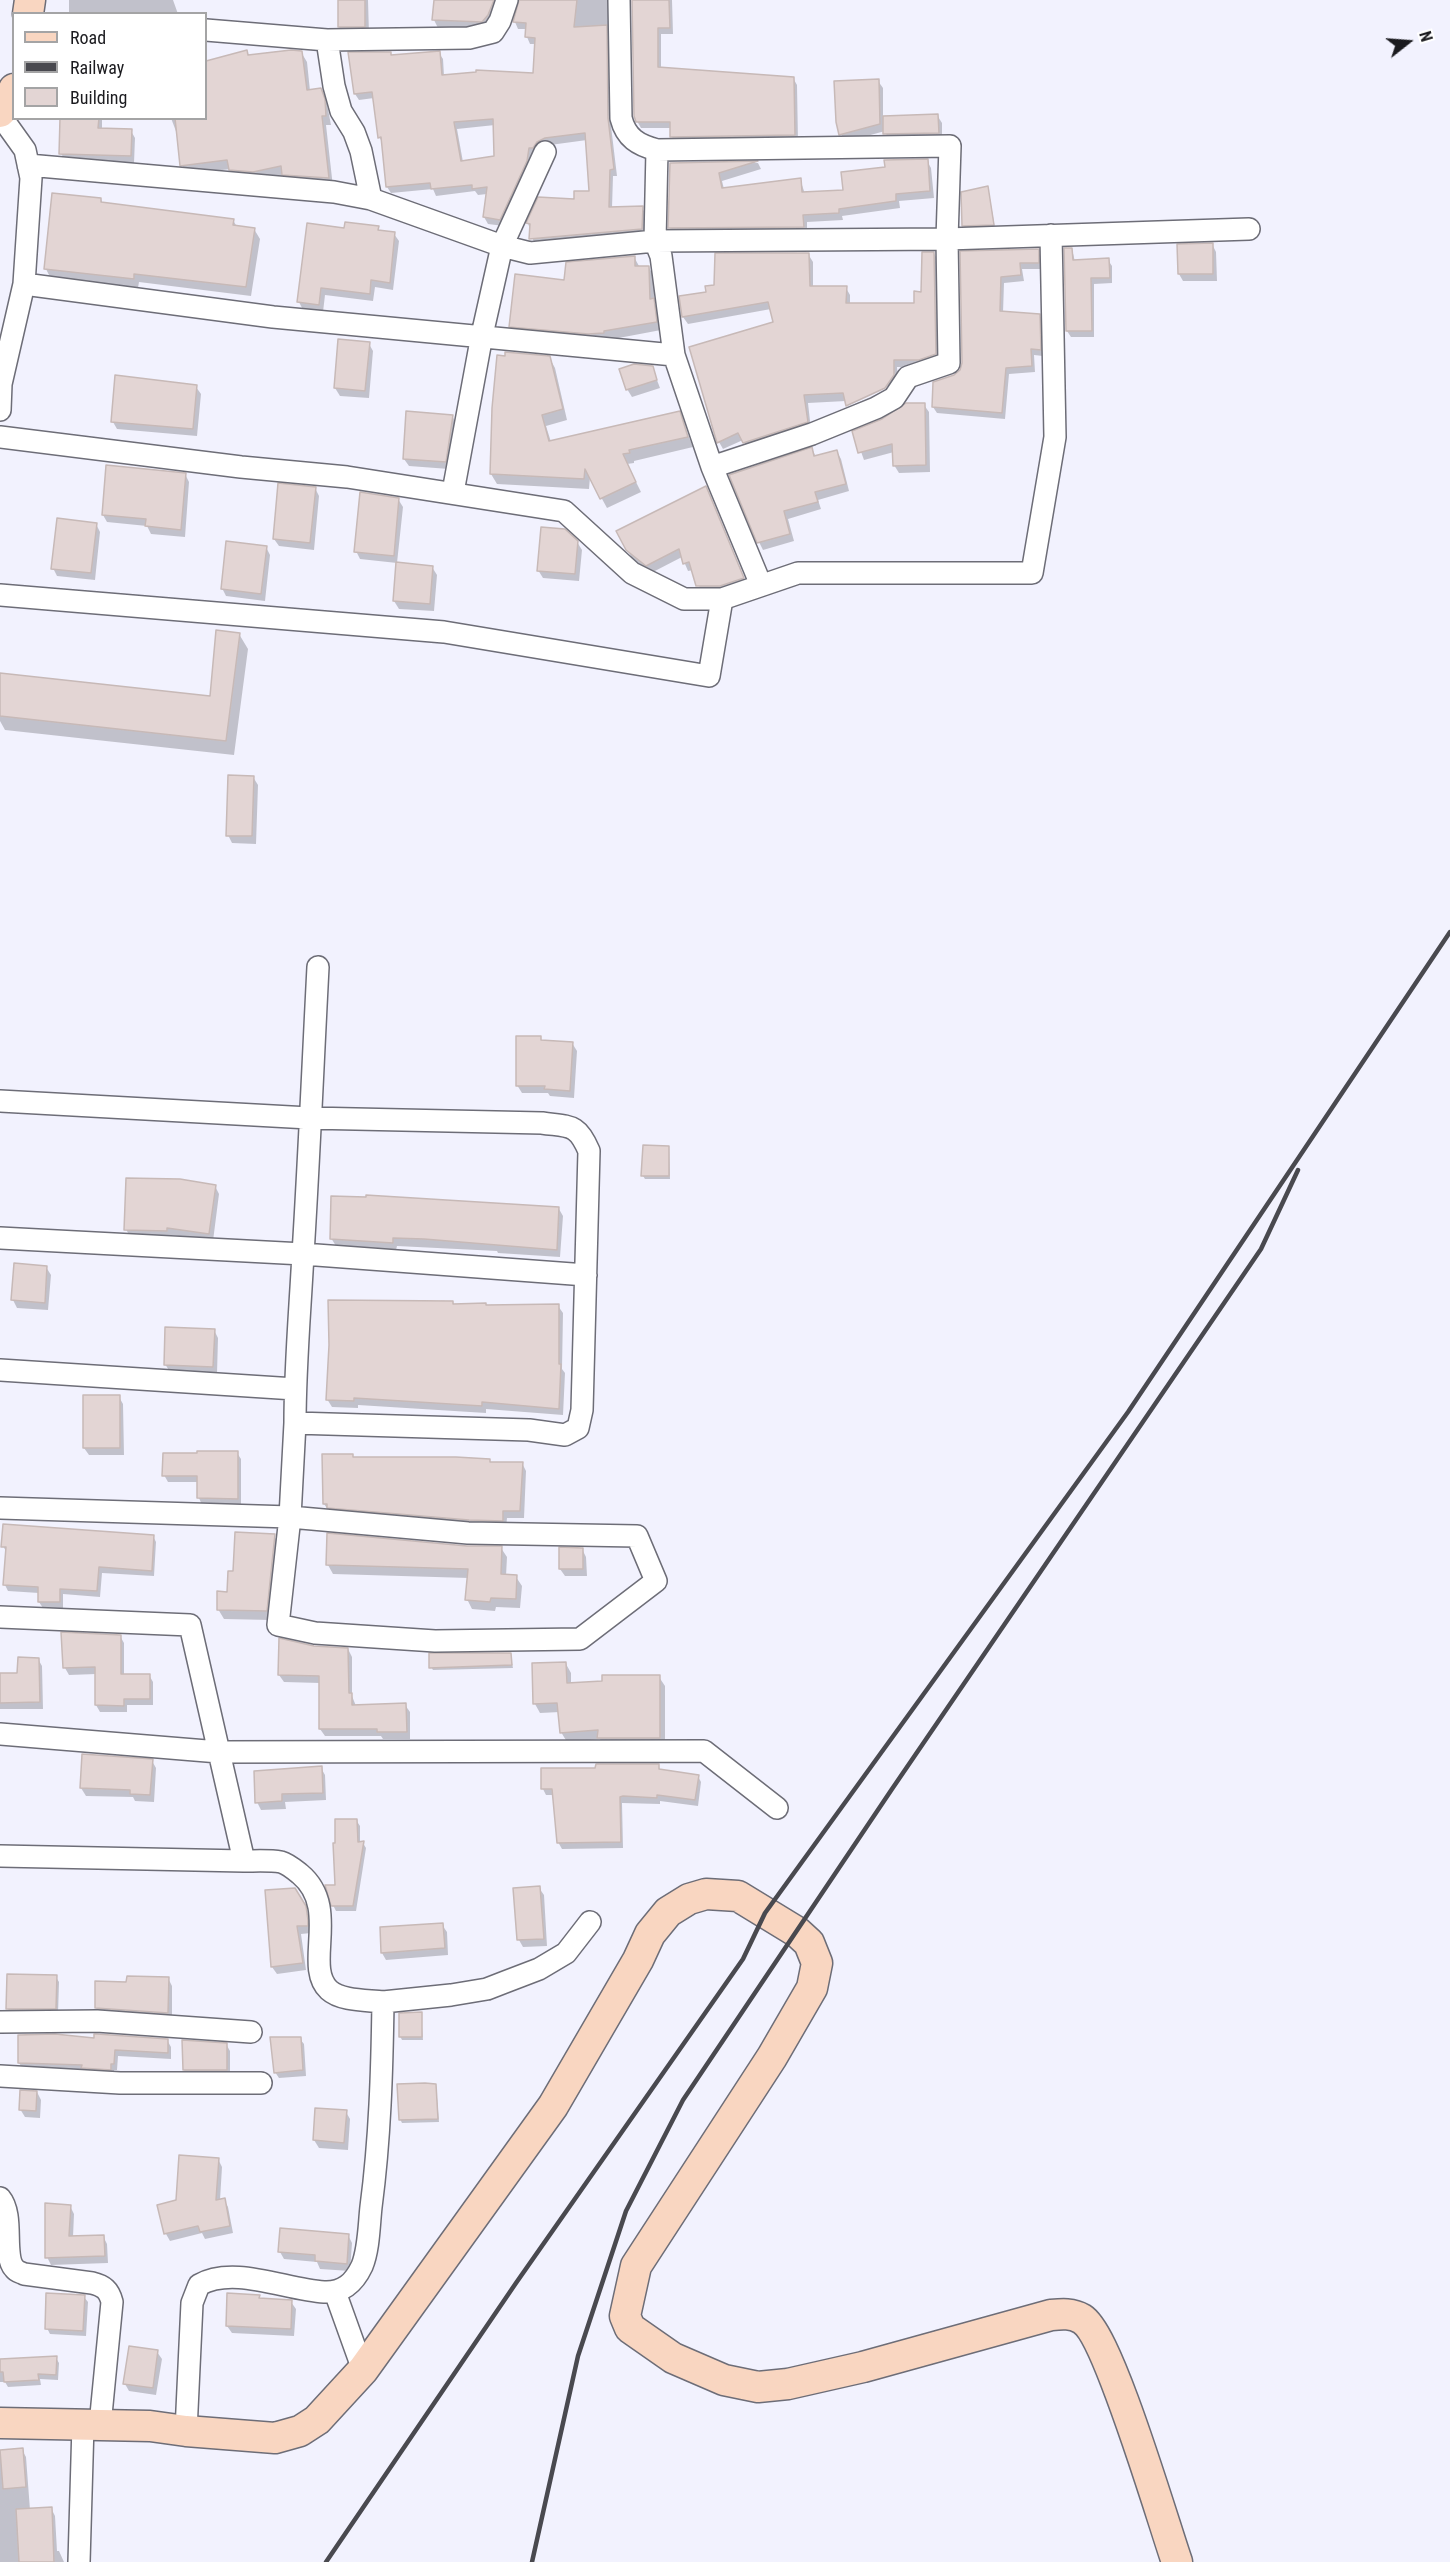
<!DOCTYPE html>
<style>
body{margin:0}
#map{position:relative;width:1450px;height:2562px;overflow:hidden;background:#f2f2fe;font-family:"Roboto Condensed",sans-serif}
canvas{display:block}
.legend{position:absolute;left:12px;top:12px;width:195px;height:108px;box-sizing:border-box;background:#fff;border:2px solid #a4a4a5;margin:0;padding:8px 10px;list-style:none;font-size:18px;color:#1b1b1f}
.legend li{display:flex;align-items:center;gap:12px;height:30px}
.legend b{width:30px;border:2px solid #a4a4a5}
.north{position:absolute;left:1378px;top:12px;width:60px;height:60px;-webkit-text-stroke:4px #fff;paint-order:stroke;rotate:73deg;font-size:16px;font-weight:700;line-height:24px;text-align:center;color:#1b1b1f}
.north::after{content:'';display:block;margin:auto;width:21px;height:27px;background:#1b1b1f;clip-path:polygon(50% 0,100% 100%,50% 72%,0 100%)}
</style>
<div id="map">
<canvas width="1450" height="2562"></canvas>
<ul class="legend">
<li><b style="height:8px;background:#f9d6c1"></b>Road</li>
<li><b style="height:8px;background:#49494f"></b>Railway</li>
<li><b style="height:16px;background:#e3d5d4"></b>Building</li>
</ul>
<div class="north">N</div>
</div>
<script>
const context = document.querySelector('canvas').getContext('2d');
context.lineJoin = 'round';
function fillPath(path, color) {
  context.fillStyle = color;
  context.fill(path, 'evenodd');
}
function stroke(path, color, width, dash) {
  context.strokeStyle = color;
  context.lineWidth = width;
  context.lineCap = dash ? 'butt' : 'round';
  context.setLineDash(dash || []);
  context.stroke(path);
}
const shadow = new Path2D(`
 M69 0H173L178 14H69Z
 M339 0H368L369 34H344L339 27Z
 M435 0H501L489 28H438L434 20Z
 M520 0H612L609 8 611 126 617 176H613L612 208H642L646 214V236L535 246 528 223 591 193 587 140 550 145 537 154H532L530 169 504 226 488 224 484 217 487 194 478 195 475 191 436 196 433 189 391 193 387 187 383 143 379 137 374 98 359 100 355 94 390 53 392 56 439 53 443 59 444 76 534 75 536 44H530L527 37V29H518L515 22ZM495 125 496 157 463 162 457 129Z
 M633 0H672L673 34H661V69L793 78 797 85 798 142 675 143 672 137V128H641L637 121Z
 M301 52 307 62 310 91 321 90 326 99 331 125H326L333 187 288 183 284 176 259 181 236 179 231 169 187 174 182 165 177 134 171 118H206V67L249 57Z
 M878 81 883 88V117L937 115 942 123V141H889L885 131 845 142 841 134Z
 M62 118H102V130L131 131 135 138 134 163 65 161 61 153Z
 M927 161 931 168 934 198 899 201 900 208 842 216 843 220 807 222V234L674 235 670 228 671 164 758 163 761 169 722 181 724 189 800 179 805 194 845 192Z
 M988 187 995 228 965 229 963 225Z
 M101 199 103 204 233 220 237 227 254 229 260 239 251 296 139 282 138 288 51 279 46 269Z
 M378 227 380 232 394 234 399 241 393 290 375 287 373 301 325 295 323 312 303 310 299 302 345 230Z
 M1212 244 1216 252 1217 281H1183L1179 274Z
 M1072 249 1075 262 1108 260 1112 266V283L1094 284V337H1071L1067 331Z
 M1038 250 1041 257 1042 269H1022L1024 281 1004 283 1003 313 1039 315 1043 321V356L1034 355 1035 372 1009 374 1005 419 937 413 933 407 954 376 961 371 963 364 961 253Z
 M923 253H934L938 261 940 362 924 367H897L898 383 889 396 852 413 848 407 893 387 891 384 847 404 846 401 808 403 811 430 749 450 743 440 723 449 719 442 691 348 775 323 771 309 688 324 683 317 681 297 707 293V287L716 286 717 255 808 254 813 262V287L846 288 850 295V305H915L916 293H922Z
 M634 257 639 266 649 268 654 276V303L658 309 661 330 608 340 515 335 510 326Z
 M369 344 373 351 369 398 340 396 335 388Z
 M549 357 555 368 567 420 546 426 551 442 679 413 693 447 634 461V463L627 464 641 492 607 508 590 477 589 489 497 484 491 474 493 408Z
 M652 367 660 388 632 397 627 389Z
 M196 387 201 394 197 436 117 429 113 422Z
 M924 405 929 412 930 472 899 473 894 465V452L864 460 854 432Z
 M452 416 457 424 449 469 409 466 404 459Z
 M812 449 816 457 837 452 841 459 849 491 818 500 821 509 788 519 794 541 763 550 759 542Z
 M185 474 189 482 185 537 151 534 147 526 107 522 103 515Z
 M315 488 319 496 314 550 279 546 274 539Z
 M710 495 747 586 702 593 693 570 688 571 682 557 651 573 632 558 627 549Z
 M398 499 403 507 397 563 360 559 356 551Z
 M96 524 100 532 95 580 57 576 53 568Z
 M577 542 582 550 579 581 543 578 538 570Z
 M266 547 270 555 265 601 226 596 222 588Z
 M432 567 437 575 434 611 399 609 394 601Z
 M239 634 248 649 234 755 5 730 0 721V678L212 698Z
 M253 777 258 785 256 844 232 843 228 835Z
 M542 1041 572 1043 577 1051 574 1098 550 1096 548 1093H522L517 1085Z
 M669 1147 670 1179H645L643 1176Z
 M215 1186 219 1194 213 1241 171 1235V1238L130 1237 126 1229Z
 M559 1209 563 1216 560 1257 498 1253 497 1251 397 1246 396 1250 336 1246 331 1238Z
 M15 1265 46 1267 51 1275 48 1310 17 1308 13 1300Z
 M453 1302 454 1305 558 1306 563 1313 562 1369 565 1373 563 1415 486 1409V1413L358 1405V1408L332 1407 327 1399Z
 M214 1330 218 1338 217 1374 170 1372 165 1364Z
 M119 1397 123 1404 124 1455H89L84 1448Z
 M237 1453 241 1459V1505H202L199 1498V1482H168L164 1475Z
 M352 1455 354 1459 489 1460 491 1463H522L526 1471 524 1518H507L506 1528 329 1511 324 1504Z
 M153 1536 156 1542 154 1576 102 1573 100 1597 63 1594V1608H43L39 1602V1593L8 1591 5 1585 7 1553 3 1546Z
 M274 1536 280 1545 271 1620 224 1619 218 1609 229 1593 235 1572Z
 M467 1547 501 1548 507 1557 506 1576 516 1577 522 1586 520 1608 496 1607 495 1611 472 1609 467 1599 469 1578 333 1574 328 1565Z
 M582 1549 586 1557 587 1576H565L560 1569Z
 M63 1634 120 1636 124 1643V1675H149L153 1682V1705H127V1712H100L96 1705V1674L69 1675 65 1668Z
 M314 1647 348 1649 352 1657V1696L356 1706 405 1705 410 1712V1739H383L381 1736H325L320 1729V1683L284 1682 279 1675Z
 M510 1654 513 1668 433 1670 431 1667Z
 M38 1659 42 1666 43 1709H0V1674H19Z
 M533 1664H566L571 1673V1684L659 1677 665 1686V1747L604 1748 600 1739 567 1742 561 1732 560 1712 540 1713 535 1704Z
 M83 1755 152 1761 156 1768 154 1802 135 1801 133 1797 86 1796 81 1788Z
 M658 1765 661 1771 698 1776 701 1782 698 1806 660 1801V1804L622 1803 623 1848 562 1849 558 1842 554 1795H546L543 1789 597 1769Z
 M321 1768 325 1775 326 1800 285 1802 286 1809 261 1810 257 1802Z
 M356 1820 360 1826V1843H363L366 1848 356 1911H336L333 1905 337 1886Z
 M539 1888 544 1895 547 1946 523 1947 519 1940Z
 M294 1889 304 1904 311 1929V1933L301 1934 306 1970 277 1974 272 1967 266 1891Z
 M442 1925 447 1932 448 1955 386 1960 382 1953 381 1928Z
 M56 1977 59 1982 58 2014H11L8 2009Z
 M168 1978 172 1986V2020L101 2015 96 2008 128 1983Z
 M421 2014 423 2040H402L400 2036Z
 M95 2039 167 2040 171 2047V2059L118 2056 117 2070H114V2076L23 2069 19 2063Z
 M300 2039 304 2044 306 2076 279 2078 275 2072Z
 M226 2044 230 2051V2077H188L184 2070Z
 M436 2085 439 2122 402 2123 400 2119Z
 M37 2092 41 2100 40 2118 25 2117 20 2109Z
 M346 2112 350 2119 348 2150 319 2148 314 2140Z
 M218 2159 222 2167 220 2200H224L228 2207 233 2233 205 2239 202 2233 170 2241 166 2234 159 2206 177 2201Z
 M70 2206 74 2214 73 2237 103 2236 107 2244 108 2263 51 2265 47 2257Z
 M348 2235 352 2243 350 2271 320 2269 317 2262 284 2259 280 2252Z
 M259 2296 261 2300 291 2302 296 2309 294 2336 232 2333 227 2326Z
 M84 2297 88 2302 86 2336 50 2334 47 2328Z
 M157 2352 162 2359 156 2395 129 2391 125 2384Z
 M56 2358 59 2363 58 2380 40 2379 41 2385 8 2387 5 2382H0V2360Z
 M22 2450 26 2457 30 2510 51 2508 55 2516 57 2551H59L64 2562H0V2451Z`);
const building = new Path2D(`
 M338 0H365V27H338Z
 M434 0H494L488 15 482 22 432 20Z
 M519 0H577L574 27 607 25 608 118 614 169 610 170 609 207 643 206 642 229 529 239 530 224 526 223 538 197 574 199V191H589L585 133 545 138 537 142 533 148H529L527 161 500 220 483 217 487 187 472 189V185L431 189 430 183 386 187 381 137 378 138 372 92 354 94 348 52H391V55L440 51 442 75 476 72V70L533 73 535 38 525 37 526 23 513 22ZM493 119 494 156 461 161 454 122Z
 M632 0H669L670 28H658V67L794 77 795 135 670 137V122H636L634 116Z
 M247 50 248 55 291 50 302 51 307 90 321 88 325 99 326 116H322L329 178 282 175 281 166 253 172 229 170 227 160 180 166 175 118H206V61Z
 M879 79 880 124 839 135 836 122 834 81Z
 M938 114 939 133 883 134V116Z
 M60 118H99L98 128 132 129 131 156 59 154Z
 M928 159 930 191 896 194V201L839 209V213L803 215 804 227 668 228 670 163 758 161 719 173 722 188 801 178 802 192 843 190 841 172 885 167 884 160Z
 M988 186 994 225 962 226 961 192Z
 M52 193 101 198V202L234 219 233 225 255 228 246 287 134 274V279L44 269Z
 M345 222 379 226 378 230 395 232 390 283 371 280 370 294 321 288 319 305 297 302 307 223 344 228Z
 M1213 243V274H1178L1177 244Z
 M1064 248H1072L1073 260 1109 258 1110 278H1091L1092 331H1066Z
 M1039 249V263H1020L1021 275 1001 277 1000 311 1040 314 1041 350 1031 349 1032 366 1006 368 1002 413 932 407 933 382 954 375 960 370 962 363 960 251Z
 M922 252H934L936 354 919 360H894V375L885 388 846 406 843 393 804 395 808 422 743 443 738 433 717 443 689 347 773 322 768 302 682 317 679 296 706 292 705 286 714 285 715 253H809L810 286H847L846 303H914V291L921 292Z
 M635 256V266H649L650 299 654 298 657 322 604 331V333L588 334 509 327 515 274 564 280 566 262Z
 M338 339 370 342 365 391 334 388Z
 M505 352 550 356 563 409 542 415 549 441 680 411 688 437 629 450 630 453 623 454 636 482 600 499 585 469 584 479 490 474 492 408 497 355 505 356Z
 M634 364 653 366 657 380 626 390 619 369Z
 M115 375 197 385 193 429 111 422Z
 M906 403H925L926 465 893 466 892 444 858 453 852 431 882 419Z
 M406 411 453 415 446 462 403 459Z
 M812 447 814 456 837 450 846 484 815 492 818 502 784 511 790 534 757 543 729 475Z
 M106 465 186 473 181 530 145 526 146 519 102 515Z
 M278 483 316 487 310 543 273 539Z
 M706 486 744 578 720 586H696L689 562 683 564 679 549 646 566 626 550 616 531Z
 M360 492 399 498 394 556 354 552Z
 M57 518 97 523 91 573 51 569Z
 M541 527 565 529 578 541 575 574 537 571Z
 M226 541 267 546 261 594 221 589Z
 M396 562 433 566 430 604 393 601Z
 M216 630 240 633 226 741 0 716V673L210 696Z
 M228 775 254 776 252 836H226Z
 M516 1036H541V1040L573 1042 570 1091 544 1089 545 1086H516Z
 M643 1145 669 1146V1176H641Z
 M126 1178 180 1179 216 1185 209 1234 167 1228V1231L124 1230Z
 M366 1195 559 1207 557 1250 424 1239 393 1238V1243L330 1239 331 1196 366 1197Z
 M14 1263 47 1266 45 1303 11 1300Z
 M328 1300 453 1301V1304L486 1303V1305L559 1304V1364H561L559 1409 482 1402V1406L354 1398V1401L326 1400 329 1345Z
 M165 1327 215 1329 213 1367 164 1365Z
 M83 1395H120V1448H83Z
 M197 1451H238V1499L197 1498V1476H162L163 1453H197Z
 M322 1454H353V1457H456L490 1459V1462H523L520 1511H503V1521L469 1520 327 1508V1504H323Z
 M3 1524 154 1535 152 1571 99 1567 97 1591 60 1589V1602H38V1587L3 1585 6 1547H1Z
 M235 1532 275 1534 267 1611 217 1610V1591L227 1592 228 1571H233Z
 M327 1533 467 1546H502L501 1574 517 1575 516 1599 491 1598 490 1602 465 1600 468 1569 326 1565Z
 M559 1547 583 1548V1569H559Z
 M61 1632 121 1635V1674H150V1699H124V1706L95 1705V1667L63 1668Z
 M279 1638 314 1646 348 1648 349 1693H352V1705L406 1703 407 1732H377V1729H319V1676L278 1675Z
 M429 1653H511L512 1665 429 1668Z
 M18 1657 39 1658 40 1702 0 1703V1673H17Z
 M566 1662 567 1683 602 1681V1675H660V1738H597L598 1730 560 1733 557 1703 533 1704 532 1663Z
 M82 1754 153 1759 150 1795 130 1794V1790L80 1788Z
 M596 1764H659V1769L699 1775 695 1800 657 1795V1798L623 1796 620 1797 621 1842 557 1843 552 1789H541V1768H595Z
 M322 1766 323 1793 282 1794V1801L255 1803 254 1771Z
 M335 1819H357L358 1842 364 1841 353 1906H331L325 1885H335L333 1843H335Z
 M540 1886 544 1939 517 1940 513 1888Z
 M295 1888 306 1906 308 1920V1926H297L303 1963 271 1967 265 1890Z
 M443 1923 445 1948 381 1953 380 1927Z
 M7 1974 57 1975 56 2009H6Z
 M127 1976 169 1977 168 2013 95 2008V1981L126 1982Z
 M422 2012V2037H399V2013Z
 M55 2034 94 2038V2034H97L168 2039V2053L115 2050 114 2064H111V2070L81 2068 82 2065 18 2063V2035Z
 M270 2037H301L303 2070 274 2073Z
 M182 2040 227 2043V2070H183Z
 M425 2083 436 2084 438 2119 399 2120 397 2084Z
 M20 2090 37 2091 36 2111 19 2110Z
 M315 2108 347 2110 344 2143 313 2140Z
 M179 2155 219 2158 216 2200 225 2198 230 2226 200 2232 198 2226 164 2234 157 2205 176 2200Z
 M45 2203 71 2205 69 2236 104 2235 105 2256 45 2258Z
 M280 2228 349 2234 347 2264 315 2261V2255L278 2252Z
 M46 2293 85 2295 83 2331 45 2329Z
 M227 2293 260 2295 259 2298 292 2300 291 2329 226 2326Z
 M129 2346 158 2350 153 2388 123 2384Z
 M57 2356 56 2375 38 2374 39 2380 4 2382 3 2372H0V2359Z
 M23 2448 26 2487 3 2489 0 2450Z
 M52 2507 54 2562H19L16 2509Z`);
const street = new Path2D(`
 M619 0 621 118C626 138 638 145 657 150L950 146 947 239 1249 229
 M206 30 327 40 469 38 493 32 500 21 507 0
 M327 40 334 86 341 111 354 132 361 151 371 199
 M0 115 25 150 31 178 24 284 1 384 0 410
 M28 165 334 192 371 199 502 246 530 253 655 241 657 150
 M947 239 949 363 908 377 894 398 876 408 812 434 712 467 674 355 661 256 655 241Z
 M24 284 273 317 674 355
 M0 437 241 467 347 477 564 511 632 573 684 599H722L798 573H1032L1055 437 1051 235
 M712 467 761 585
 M453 492 482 335 502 246 545 152
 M0 595 444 632 709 676 722 599
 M0 1101 309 1118 542 1123C570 1127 577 1123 589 1151L582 1410 578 1428 565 1435 529 1430 295 1423C295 1367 300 1311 303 1254 309 1159 313 1063 318 967
 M0 1238 303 1254 586 1275
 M0 1370 295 1389
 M0 1508 290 1517 278 1625 315 1633 435 1641 580 1639 656 1581 637 1536 468 1533 290 1517 295 1423
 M0 1617 190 1625 219 1752 704 1751 777 1808
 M0 1734 219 1752 244 1861 0 1856
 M244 1861C255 1861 269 1860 281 1862 288 1864 295 1870 300 1874 341 1908 303 1966 329 1990 341 2001 367 2000 383 2002
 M0 2022 97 2021 251 2032
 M0 2076 120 2083H261
 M0 2198C15 2216 2 2257 15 2269 17 2272 21 2272 24 2274L92 2283C104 2286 109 2290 112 2302L100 2425
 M335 2292 363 2370
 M186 2431 192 2303 199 2285C234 2265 286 2290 324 2292 343 2293 354 2283 362 2266 369 2249 369 2225 371 2207 380 2139 382 2071 383 2002L451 1995 487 1989 505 1982 539 1969 566 1953 590 1922
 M79 2562 83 2425`);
const secondary = new Path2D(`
 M28 14 30 0
 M0 112 9 103 14 89
 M0 2423 150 2426 186 2431 275 2438 300 2431 317 2420 363 2370 553 2106 638 1960 650 1934 668 1912 689 1899 706 1894 738 1896 797 1932 809 1943 817 1963 812 1988 772 2057 636 2266 625 2316 630 2328 673 2358 724 2380 758 2387 788 2384 863 2367 1051 2315C1062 2314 1072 2313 1082 2319 1109 2336 1163 2522 1177 2562`);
const rail = new Path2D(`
 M326 2562 516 2283 743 1959 765 1913 1128 1412 1450 932
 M532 2562 578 2356 626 2211 683 2100 892 1789 1261 1249 1298 1170`);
fillPath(shadow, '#0003');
fillPath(building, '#e3d5d4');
stroke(building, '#c7b9b7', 1.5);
stroke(street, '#6d6d77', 24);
stroke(secondary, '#6d6d77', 33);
stroke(street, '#fff', 21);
stroke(secondary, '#f9d6c1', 30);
stroke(rail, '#49494f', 4.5);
</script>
